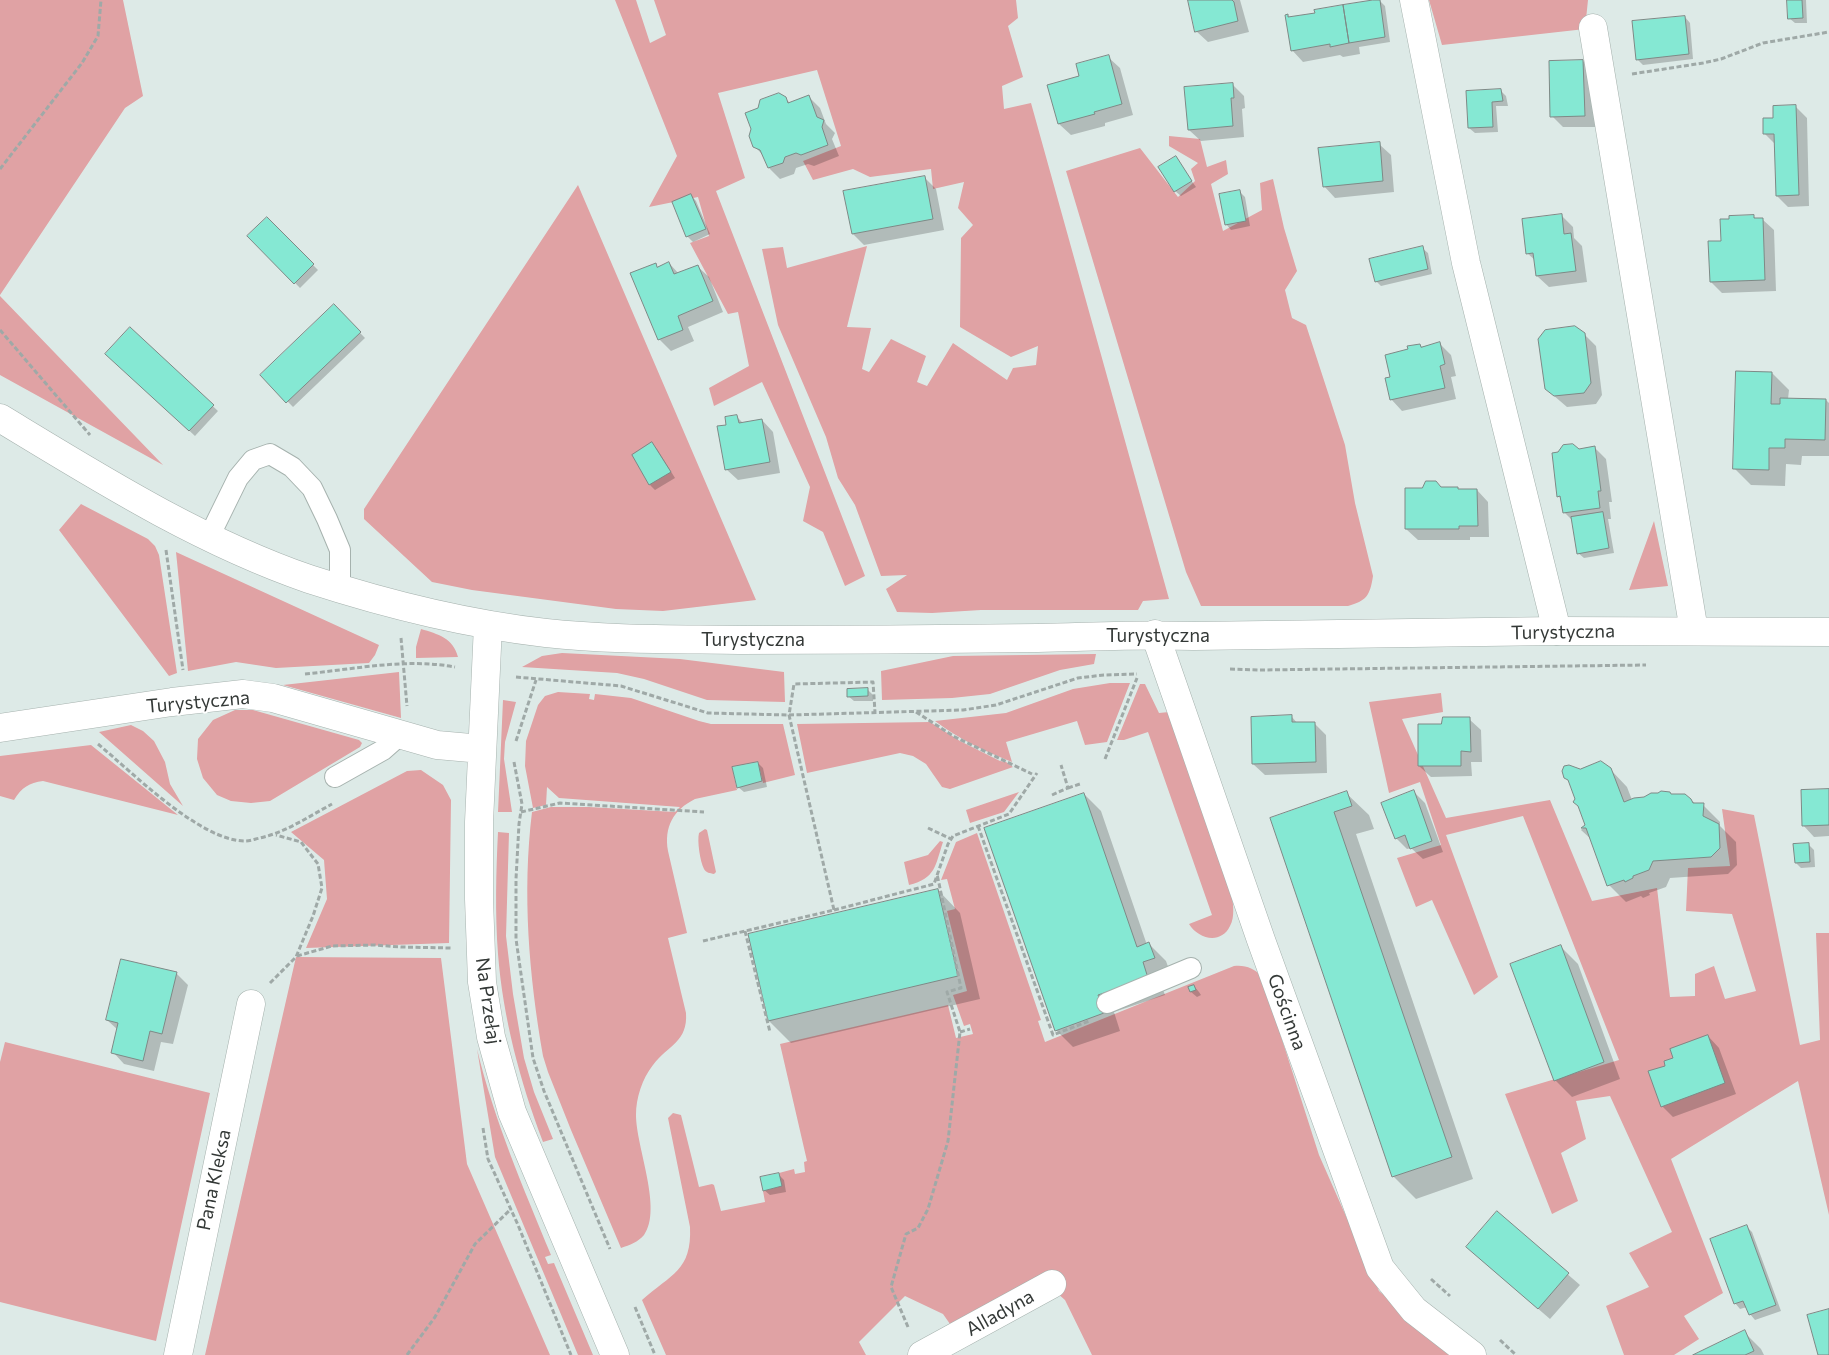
<!DOCTYPE html>
<meta charset="utf-8">
<style>
body{margin:0}
canvas{display:block;background:#ddeae7}
</style>
<canvas width="1829" height="1355"></canvas>
<script>
const context = document.querySelector('canvas').getContext('2d');
context.lineJoin = 'round';
function fillPath(path, color) {
  context.fillStyle = color;
  context.fill(path, 'evenodd');
}
function stroke(path, color, width, dash) {
  context.strokeStyle = color;
  context.lineWidth = width;
  context.lineCap = dash ? 'butt' : 'round';
  context.setLineDash(dash || []);
  context.stroke(path);
}
function drawText(font, color, halo, rows, align = 'center') {
  context.font = font + ' Commissioner,sans-serif';
  context.lineWidth = 4;
  context.setLineDash([]);
  context.textBaseline = 'middle';
  context.strokeStyle = halo;
  context.fillStyle = color;
  for (const [text, x, y, turn = 0] of rows) {
    context.save();
    context.translate(x, y);
    context.rotate((+turn || 0) * Math.PI / 180);
    context.textAlign = isNaN(turn) ? turn : align;
    if (halo) context.strokeText(text, 0, 0);
    context.fillText(text, 0, 0);
    context.restore();
  }
}
const green = new Path2D(`
 M0 0H123L143 96 125 108 0 295Z
 M615 0H636L650 43 666 35 654 0H1016L1018 18 1008 26 1023 77 1002 86 1004 109 1031 103 1169 599 1143 601 1138 610H981L932 613 897 612 886 589 907 575 881 576 855 505 838 478 826 437 778 325 762 249 783 247 787 268 867 246 847 327 871 328 862 369 869 372 891 339 926 356 917 382 927 386 953 343 1007 380 1013 368 1036 365 1038 346 1011 357 960 327 961 238 973 225 958 208 964 182 933 189 931 169 870 177 853 169 813 180 803 161 841 146 817 70 718 93 745 178 716 191 865 576 845 586 823 532 803 521 810 487 762 382 714 406 709 388 749 366 738 312 728 314 690 243 709 236 698 197 649 207 677 156Z
 M1429 0H1588L1585 29 1442 45Z
 M1169 136 1200 139 1207 167 1226 160 1228 174 1211 184 1223 231 1262 210 1260 183 1273 179 1284 228 1297 271 1285 290 1292 318 1306 325 1345 445 1355 503 1373 576C1370 596 1366 601 1348 606H1201L1186 572 1066 171 1140 148 1178 197 1195 181 1191 169 1198 163 1169 146Z
 M578 185 756 600 663 611 616 609 472 590 432 582 364 519V509Z
 M0 296 163 465 0 375Z
 M81 504 148 539 155 546 159 555 177 673 169 676 59 530Z
 M1654 521 1668 586 1629 590Z
 M176 552 379 645 375 655 369 663 276 668 236 662 188 671Z
 M421 629C438 634 453 638 458 657L416 658V647Z
 M562 653 680 659 784 672 785 702 707 700 644 679 617 673 522 667 542 656Z
 M1096 654 1094 664 1060 670 990 694 952 698 882 700 881 671 953 656Z
 M399 672 401 718 283 685Z
 M1110 683H1130L1107 742 1085 745 1077 721 1006 742 1012 762C984 751 959 739 935 721L1006 713 1073 689Z
 M1140 684H1145L1159 713 1169 712 1232 895C1233 905 1235 917 1230 926 1221 945 1198 939 1189 924L1212 915 1148 732 1124 740H1117Z
 M558 692 590 694 589 699 594 700 595 694 631 698 699 721 711 724H783L795 775 763 783 758 762 732 767 737 790 695 799C673 810 664 827 668 851L687 933 668 938 686 1013C688 1042 668 1045 653 1065 642 1079 636 1098 636 1115 636 1147 663 1209 644 1235 638 1242 630 1245 621 1248L571 1130 548 1072 543 1056C529 975 522 894 532 812L551 807H589L675 812 680 807 559 798 547 787 546 805 533 808 525 766 526 741 538 705 545 696Z
 M1441 693 1443 712 1402 719 1446 818 1550 800 1592 901 1657 888 1670 997 1695 996V974L1714 966 1725 999 1756 991 1732 914 1686 911 1688 868 1730 866 1722 809 1754 815 1800 1045 1820 1040 1816 933H1829V1215L1798 1081 1671 1159 1723 1293 1684 1316 1699 1339 1674 1355H1624L1606 1306 1649 1287 1629 1253 1672 1232 1610 1096 1576 1101 1586 1139 1561 1153 1578 1201 1552 1214 1505 1094 1619 1060 1523 816 1446 835 1498 977 1474 995 1432 900 1416 907 1397 858 1441 845 1420 782 1389 793 1369 702Z
 M503 700 516 702 505 742 504 759 512 812H498Z
 M235 710H253L359 740 362 743 360 747 270 801 251 803 231 801 217 795 203 778 197 759 198 739 213 720Z
 M930 722 960 741 1000 761 1006 762 1013 767 950 789 942 787 926 764 913 756 900 753 807 773 797 724Z
 M131 725 143 731 154 741 165 762 170 784 183 806 99 732Z
 M91 745 178 815 43 781C29 783 22 787 14 800L0 796V756Z
 M421 770 443 785 451 800 449 943 306 948 327 899 324 860 291 832 407 771Z
 M1019 792 1004 812 970 823 966 810Z
 M705 829 707 830 716 872 714 874C710 873 706 873 704 869 700 861 697 841 699 833Z
 M498 832 509 833 506 936 513 994 524 1058 534 1092 553 1139 543 1142C520 1081 503 1018 498 954 495 913 496 872 498 832Z
 M977 833 1041 1020 1038 1021 1045 1042 1234 966C1246 965 1254 968 1262 977L1319 1155 1379 1291 1455 1355H1092L1065 1300 1057 1293 970 1315 950 1324 943 1314 905 1296 859 1342 866 1355H666L642 1300C671 1274 692 1271 690 1227L668 1118 673 1113 681 1115 699 1187 712 1184 714 1185 721 1211 765 1202 763 1191 781 1186 779 1173 794 1169 795 1174 805 1172 804 1162 807 1161 780 1044 948 1005 956 1038 973 1034 970 1024 964 1026 953 995 967 991 947 911 955 909 947 879 941 880 956 842Z
 M940 841 943 842C935 866 936 878 909 885L904 862 928 855Z
 M296 957 441 958 467 1164 550 1355H205Z
 M5 1042 210 1093 156 1341 0 1302V1062Z
 M477 1049C494 1120 523 1187 551 1255L545 1257 548 1264 554 1263 593 1355H578L495 1157Z`);
const shadow = new Path2D(`
 M1189 0H1240L1249 32 1208 42 1196 31Z
 M1379 0 1385 6 1390 42 1359 47 1360 54 1343 57 1340 55 1303 62 1292 50 1288 15 1290 18Z
 M1788 0H1806L1807 23H1795L1789 18Z
 M1685 17 1690 23 1693 59 1643 65 1637 59Z
 M1108 57 1120 68 1133 115 1105 123V126L1071 135 1059 124 1049 86 1080 76Z
 M1583 61 1594 72 1595 127H1563L1552 116Z
 M1233 85 1244 96 1245 108 1242 109 1244 137 1201 141 1189 130Z
 M1501 91 1506 96 1508 106H1496L1498 132 1475 133 1469 128Z
 M808 96 820 108 826 124 835 133 832 139 839 156 814 166 808 164 796 168 794 174 780 179 769 168 763 155 754 146 785 98 790 103Z
 M1795 106 1807 118 1809 206 1788 207 1777 196 1775 144 1764 133 1775 119Z
 M1379 144 1391 155 1394 192 1335 198 1324 186Z
 M1175 158 1196 187 1181 196 1175 191Z
 M924 177 936 189 944 230 864 245 853 234Z
 M1239 191 1245 197 1250 226 1231 230 1226 224Z
 M691 195 696 201 710 234 693 242 687 236Z
 M1561 215 1573 227 1574 238 1582 246 1587 282 1549 287 1537 276 1536 261 1527 253Z
 M1753 216 1756 219H1762L1774 230 1776 291 1722 293 1711 282 1723 242Z
 M267 219 318 270 300 288 249 236Z
 M1422 248 1428 253 1432 274 1381 286 1376 281Z
 M669 263 679 274 697 266 709 277 723 312 688 327 694 341 671 351 660 340 631 274 655 264 658 268Z
 M334 306 365 338 293 407 262 375Z
 M130 329 218 411 195 436 107 354Z
 M1584 334 1596 346 1602 395 1596 404 1567 407 1546 389Z
 M1440 344 1451 355 1456 376 1451 377 1456 399 1402 411 1391 399 1392 378 1409 350 1420 345 1423 348Z
 M1772 373 1789 390 1788 399 1826 400 1829 403V456H1802L1801 465 1786 464 1785 486 1751 485 1734 468Z
 M737 417 744 424 762 420 773 432 780 473 738 480 726 469 727 426Z
 M652 444 657 449 675 478 655 490 650 485Z
 M1595 448 1606 459 1612 502H1609L1611 519H1608L1614 553 1584 558 1578 553 1573 521 1564 512 1562 499 1558 496 1579 450Z
 M1442 488 1477 490 1488 502 1489 537H1470V540H1418L1406 529Z
 M867 689 873 695V701H854L848 696Z
 M1292 717 1298 724 1314 723 1326 735 1327 773 1265 775 1253 764Z
 M1469 719 1481 730 1482 762H1471L1472 776 1431 777 1419 766 1442 725Z
 M758 763 763 768 767 787 744 792 738 787Z
 M1610 769 1627 787 1632 800 1671 795 1691 800 1696 804 1703 805 1720 822V826L1736 842 1737 865 1728 874 1670 878 1666 887 1649 893 1650 895 1643 898 1641 896 1626 902 1609 885 1592 840 1581 830 1586 825 1576 799 1580 770Z
 M1829 790V836L1814 837 1803 825Z
 M1414 792 1425 803 1443 852 1423 859 1411 848 1407 849 1396 838Z
 M1346 793 1369 815 1374 829 1356 834 1473 1179 1416 1199 1393 1176 1272 818Z
 M1084 794 1101 811 1147 945 1149 944 1166 961 1171 975 1159 979 1165 995 1114 1012 1120 1031 1073 1047 1056 1030Z
 M1809 845 1814 850 1815 867 1801 868 1796 863Z
 M938 890 960 913 980 999 791 1043 769 1021Z
 M1561 947 1578 964 1620 1079 1572 1097 1555 1080Z
 M122 960 177 974 188 985 173 1044 161 1042 154 1071 124 1064 113 1052 118 1030 107 1020Z
 M1194 986 1199 992 1201 995 1197 997 1191 992 1190 988Z
 M1708 1036 1719 1048 1736 1094 1673 1117 1662 1106 1666 1066Z
 M778 1174 784 1180 786 1192 770 1195 764 1190Z
 M1497 1213 1580 1285 1550 1319 1479 1258Z
 M1747 1227 1752 1232 1781 1311 1755 1320 1750 1314 1747 1307 1740 1309 1735 1303Z
 M1744 1332 1761 1349 1764 1355H1696Z`);
const building = new Path2D(`
 M1188 0H1232L1234 2 1238 21 1195 32Z
 M1373 0H1380L1385 37 1349 43 1343 5Z
 M1787 0H1802L1803 18 1788 19Z
 M1343 5 1349 43 1330 47V44L1291 51 1285 15 1288 14V17L1315 13 1314 10Z
 M1685 16 1689 54 1636 60 1632 21Z
 M1109 55 1122 104 1094 112 1095 114 1058 124 1047 85 1079 76 1076 64Z
 M1583 60 1585 116 1550 117 1549 61Z
 M1233 83 1234 98H1231L1233 126 1188 130 1184 87Z
 M1501 89 1503 101 1492 102 1493 127 1468 128 1466 91Z
 M779 93 786 97 788 103 809 95 817 117 824 120 822 127 828 145 801 155 796 153 785 157 783 163 768 168 760 150 753 147 749 136 751 129 745 113 758 108 760 100Z
 M1796 105 1799 195 1776 196 1774 134H1763V118H1773V106Z
 M1380 142 1383 181 1323 187 1318 148Z
 M1176 156 1192 181 1174 192 1158 167Z
 M925 176 933 219 852 234 843 191Z
 M1240 190 1246 221 1225 225 1219 194Z
 M691 194 706 229 686 237 672 202Z
 M1562 214 1564 234 1571 233 1576 271 1536 276 1533 253 1526 254 1522 219Z
 M1754 215V218H1763L1765 280 1710 282 1708 241H1721L1720 219H1729V216Z
 M267 217 314 264 294 284 247 236Z
 M1423 246 1428 269 1375 282 1369 259Z
 M669 262 674 274 698 265 713 301 678 316 683 330 658 340 630 273 656 263 657 267Z
 M334 304 361 332 286 403 260 375Z
 M1575 326 1585 333 1591 383 1584 393 1554 396 1545 389 1538 339 1545 330Z
 M130 327 214 405 189 431 105 354Z
 M1440 342 1445 364 1440 366 1445 388 1390 400 1385 378 1390 377 1385 355 1408 349 1407 346 1420 344 1421 347Z
 M1736 371 1772 372 1771 404H1780V398L1826 399 1825 440 1785 439V448H1769V470L1733 469Z
 M737 415 739 423 762 419 770 462 725 470 717 426 726 425 725 417Z
 M652 442 671 472 649 485 632 455Z
 M1573 444 1579 449 1595 446 1601 491H1598L1600 508 1563 513 1560 496 1557 497 1552 453 1558 452 1563 445Z
 M1426 481H1436L1441 487H1458V489H1477L1478 526H1459V529H1405V488H1422Z
 M1603 512 1609 548 1577 554 1571 517Z
 M868 688V696L847 697V689Z
 M1292 715V722H1315L1316 762 1252 764 1251 717Z
 M1443 717H1470L1471 752 1461 751V766H1418V724H1441Z
 M1601 761 1611 768 1624 802 1634 798 1644 797 1651 793H1658L1661 791 1670 792 1671 794H1685L1691 799 1693 803H1704L1703 816 1719 824 1720 848 1711 857 1653 861 1649 870 1633 876V878L1625 882 1624 880 1607 886 1586 828H1581L1585 825 1578 806 1573 802 1575 799 1568 780 1564 778 1562 771 1564 766 1569 765 1580 769Z
 M758 762 762 781 737 788 732 767Z
 M1829 789V825L1802 826 1801 790Z
 M1414 790 1432 841 1410 849 1405 835 1395 839 1381 803Z
 M1347 791 1352 806 1334 812 1452 1157 1392 1177 1270 818Z
 M1084 793 1137 947 1149 942 1155 958 1143 962 1148 978 1098 995 1104 1013 1055 1031 984 828Z
 M1809 843 1810 862 1795 863 1793 844Z
 M938 889 958 976 768 1021 748 934Z
 M1561 945 1604 1062 1554 1081 1510 964Z
 M121 959 177 972 162 1034 150 1031 143 1061 111 1053 118 1023 106 1020Z
 M1194 985 1196 990 1190 992 1188 987Z
 M1708 1035 1725 1083 1661 1107 1648 1071 1665 1066 1664 1061 1673 1058 1670 1049Z
 M779 1173 782 1186 763 1191 760 1177Z
 M1497 1211 1569 1273 1538 1309 1466 1247Z
 M1747 1225 1776 1305 1749 1315 1743 1301 1734 1304 1710 1239Z
 M1829 1309V1355H1818L1807 1315Z
 M1745 1330 1754 1351 1745 1355H1693Z`);
const path = new Path2D(`
 M1632 74 1703 63 1721 59 1763 43 1829 32
 M0 169 82 63 98 36 101 0
 M0 330 90 435
 M166 550 183 670
 M401 638 407 706
 M1230 669 1259 670 1646 665
 M305 674C355 669 406 658 455 667
 M516 677 621 686 708 713 789 715 963 710 996 705 1078 678 1104 675 1137 674
 M916 712 955 737 1032 774
 M516 741 536 680
 M98 744C132 772 200 841 245 841 250 841 255 839 260 838 286 832 308 817 332 804
 M1105 759 1137 678
 M514 762 522 804 519 824 516 879V939L533 1058 544 1091 610 1249
 M1068 788 1080 784
 M1052 795 1068 788 1061 765
 M521 812 560 803 704 812
 M978 826 1053 1035 1089 1021
 M928 828 951 839
 M834 910 934 884 948 844 953 836 1009 814 1037 773
 M745 931 770 1032
 M703 941 834 910 789 715 794 684 873 682 875 712
 M297 956 332 946 374 945 401 947 451 948
 M270 983 296 957 313 916 322 888 318 864 301 842 276 835
 M960 1032 970 1029
 M483 1128 488 1159 518 1225 571 1355
 M1431 1279 1450 1296
 M635 1307 655 1355
 M908 1327 891 1287 906 1234 918 1228 928 1209 948 1141 960 1032 947 992 961 988 937 874
 M1500 1340 1516 1355
 M407 1355 435 1317 475 1244 511 1209`);
const service = new Path2D(`
 M209 537 238 478 253 460 270 454 292 467 312 488 327 519 340 550V588
 M335 777 383 750 400 735
 M1107 1003 1191 968`);
const minor = new Path2D(`
 M1414 0 1466 263 1557 631
 M1593 28 1694 631
 M488 625 479 822V899L482 982 491 1037 512 1112 615 1355
 M1155 634 1261 940 1380 1268 1414 1310 1472 1355
 M0 728 172 702 243 694 273 698 437 745 482 749
 M178 1355 251 1004
 M922 1355 1052 1284`);
const secondary = new Path2D(`
 M0 418C99 478 199 541 309 579 386 604 466 624 546 633 610 640 674 639 739 640 839 640 938 639 1038 638 1090 637 1142 634 1194 636L1557 631 1829 632`);
const streetNames = [
 ["Turystyczna",1563,632,-1],
 ["Turystyczna",1158,636],
 ["Turystyczna",753,640],
 ["Turystyczna",198,702,-5],
 ["Na Przełaj",488,1001,82],
 ["Gościnna",1287,1012,70],
 ["Pana Kleksa",214,1180,-78],
 ["Alladyna",1000,1313,-29]
];
fillPath(green, '#e0a2a4');
fillPath(shadow, '#0003');
fillPath(building, '#85e8d3');
stroke(building, '#7e8986', 1);
stroke(service, '#a6b2ae', 22);
stroke(minor, '#a6b2ae', 29);
stroke(secondary, '#a6b2ae', 29);
stroke(path, '#9fa9a7', 3, [5, 2.5]);
stroke(service, '#fff', 20);
stroke(minor, '#fff', 28);
stroke(secondary, '#fff', 28);
drawText('19px', '#343937', '#fff', streetNames);
</script>
